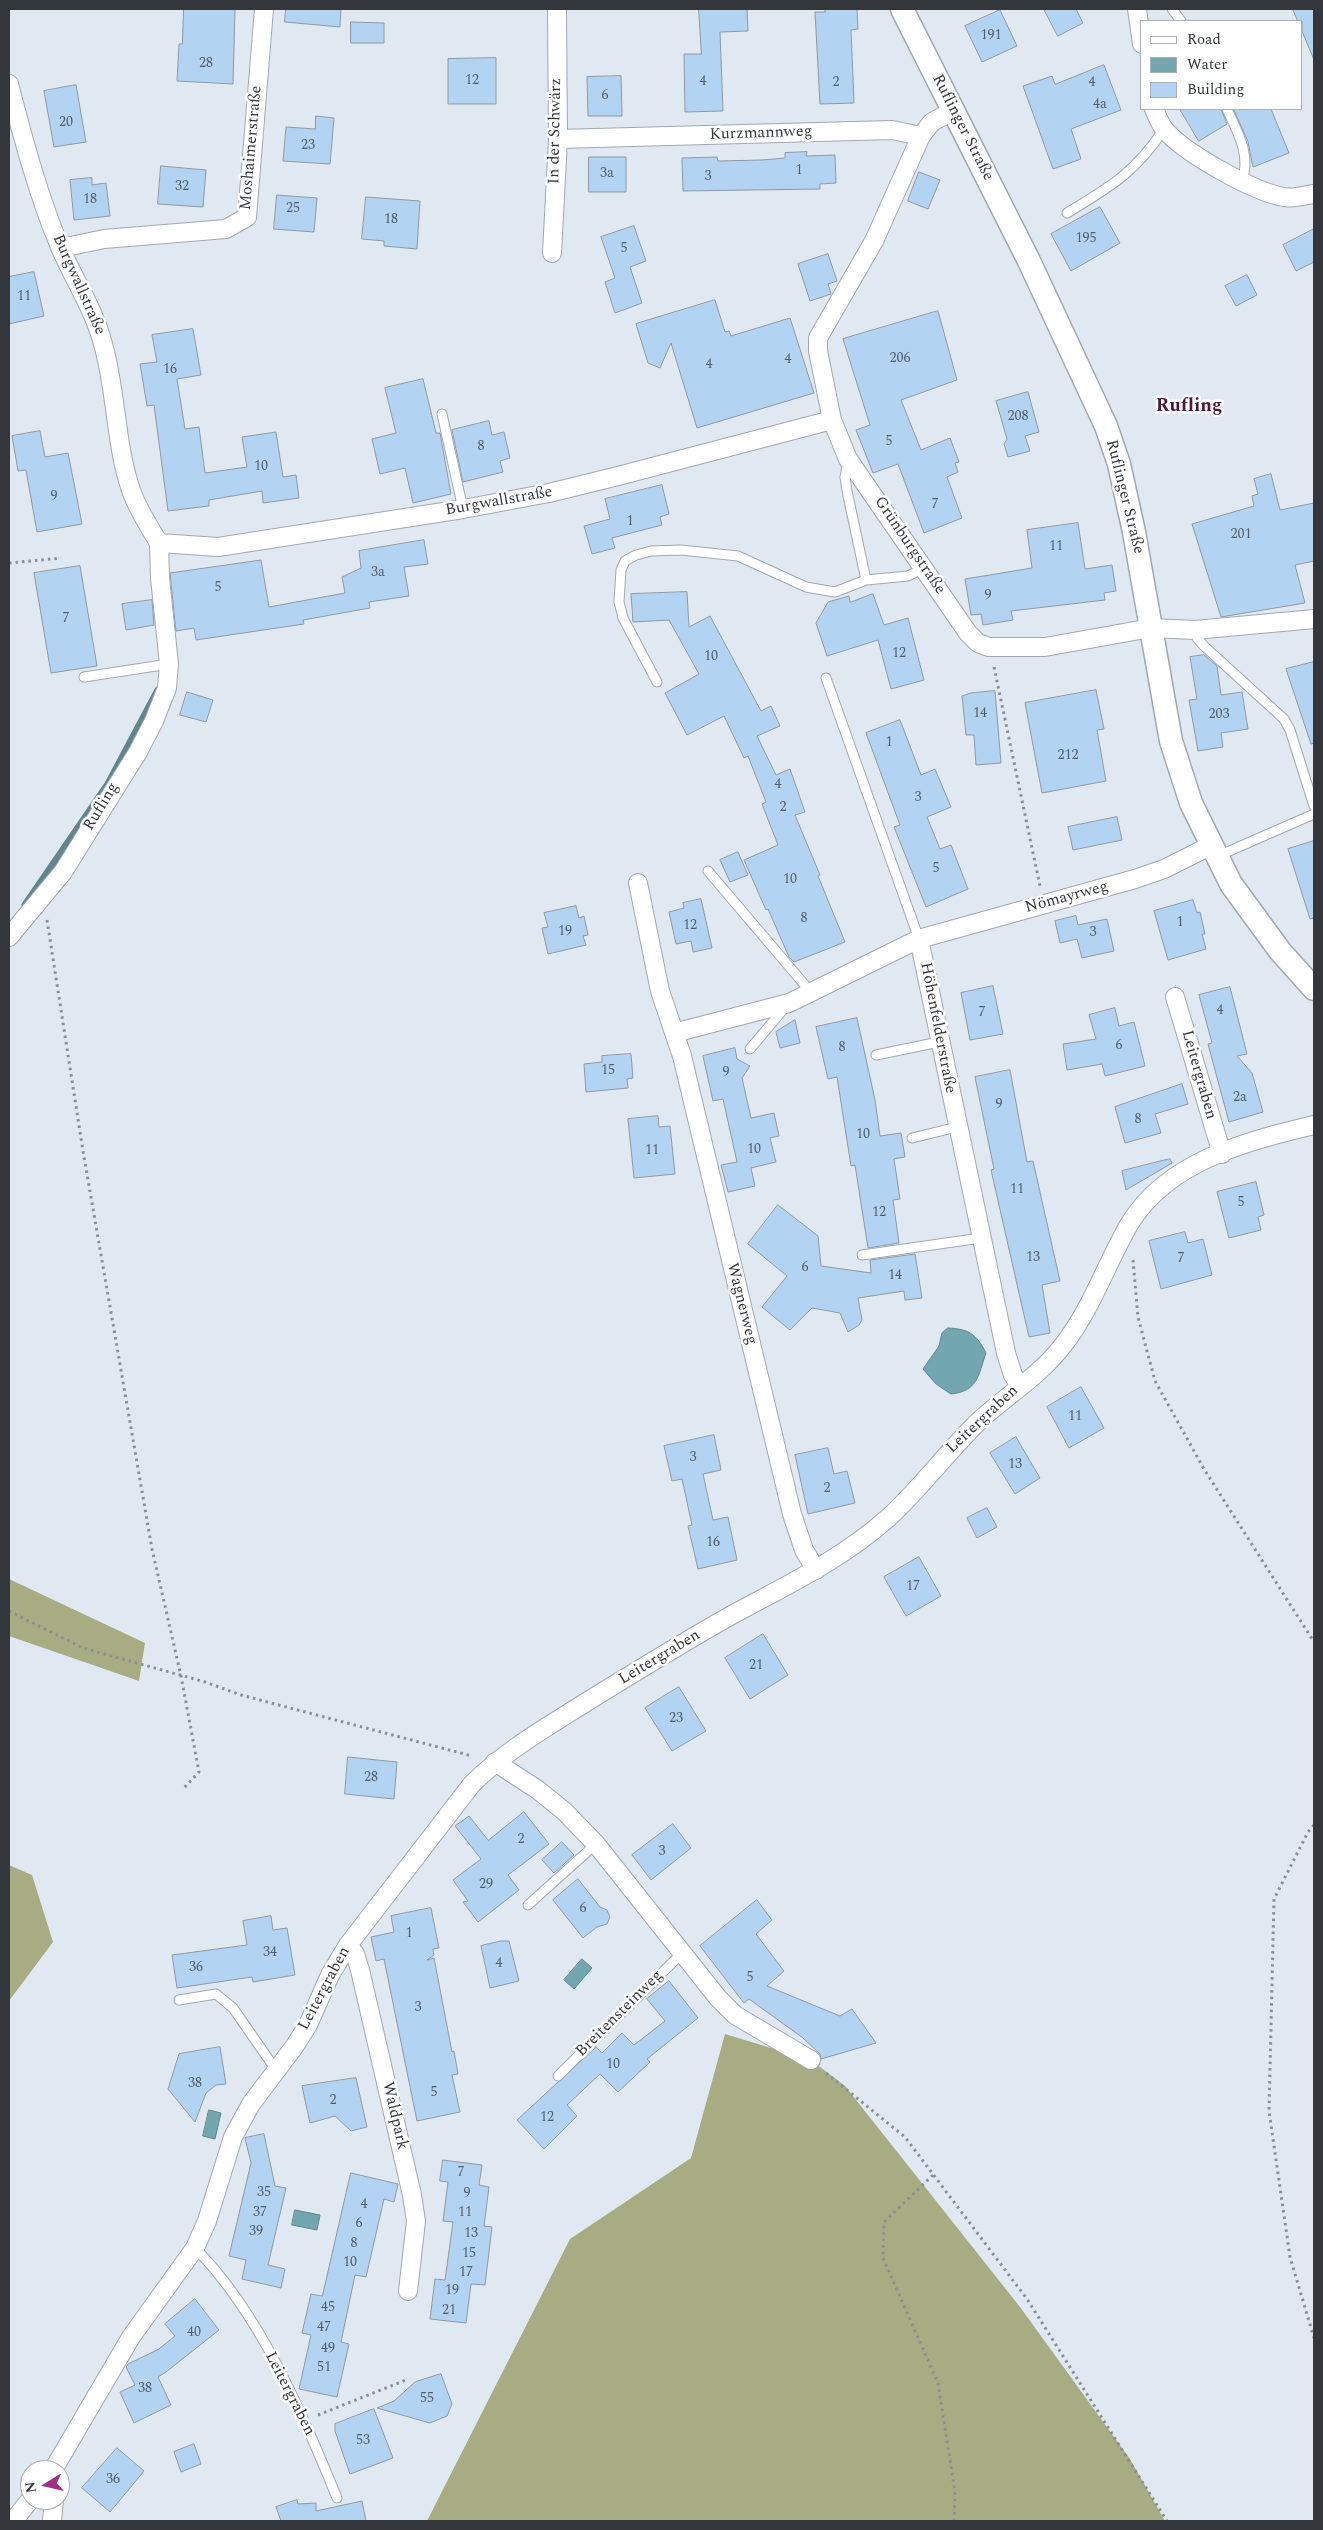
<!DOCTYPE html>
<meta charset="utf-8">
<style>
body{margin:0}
#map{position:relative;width:1323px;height:2530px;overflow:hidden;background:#e0e9f2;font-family:Spectral,serif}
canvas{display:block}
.frame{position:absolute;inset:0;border:10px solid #33363a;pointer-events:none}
.legend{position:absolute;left:1140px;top:20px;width:162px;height:90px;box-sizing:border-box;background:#fff;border:1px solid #adafb0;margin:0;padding:6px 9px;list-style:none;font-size:15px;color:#33363a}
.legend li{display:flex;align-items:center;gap:10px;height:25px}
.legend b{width:25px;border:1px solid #adafb0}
.north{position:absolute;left:20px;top:2460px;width:50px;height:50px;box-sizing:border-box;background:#fff;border:1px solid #adafb0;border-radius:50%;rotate:261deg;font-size:14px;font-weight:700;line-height:20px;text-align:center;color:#33363a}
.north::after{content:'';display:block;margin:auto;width:18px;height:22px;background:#a12d88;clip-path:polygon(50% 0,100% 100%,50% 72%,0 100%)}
</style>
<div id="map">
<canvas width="1323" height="2530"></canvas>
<div class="frame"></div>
<ul class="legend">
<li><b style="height:6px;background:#fff"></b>Road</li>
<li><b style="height:14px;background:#73a7af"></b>Water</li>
<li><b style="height:14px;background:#b3d3f3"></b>Building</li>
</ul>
<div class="north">N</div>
</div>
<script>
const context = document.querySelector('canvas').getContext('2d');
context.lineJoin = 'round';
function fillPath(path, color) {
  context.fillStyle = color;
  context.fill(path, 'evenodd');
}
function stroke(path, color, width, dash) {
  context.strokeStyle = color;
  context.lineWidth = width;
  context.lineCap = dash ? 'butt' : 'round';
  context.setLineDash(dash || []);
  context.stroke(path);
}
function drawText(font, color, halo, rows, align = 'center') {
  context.font = font + ' Spectral,serif';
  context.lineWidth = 5;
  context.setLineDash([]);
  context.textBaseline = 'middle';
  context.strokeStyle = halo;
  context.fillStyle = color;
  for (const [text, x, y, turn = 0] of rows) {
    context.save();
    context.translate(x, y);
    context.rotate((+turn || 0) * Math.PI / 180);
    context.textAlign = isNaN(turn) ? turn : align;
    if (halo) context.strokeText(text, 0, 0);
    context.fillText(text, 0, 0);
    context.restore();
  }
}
const forest = new Path2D(`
 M9 1579 145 1643 139 1681 9 1636Z
 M9 1865 32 1875 53 1942 9 2001Z
 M725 2034 811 2060 845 2086 1020 2307 1130 2459 1165 2521H427L570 2239 691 2158Z`);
const water = new Path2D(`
 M948 1328C968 1329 976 1333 986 1353 978 1376 978 1391 951 1394L936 1384 923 1369 939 1346 942 1333Z
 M582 1959 592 1968 574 1989 564 1980Z
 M209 2110 221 2113 215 2139 203 2136Z
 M295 2210 320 2215 317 2230 292 2225Z`);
const stream = new Path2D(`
 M25 905 108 784 158 690`);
const building = new Path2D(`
 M184 9H235L233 84 177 81 179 44H182Z
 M286 9H341L340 27 285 22Z
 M699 9H747L748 31 720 32 723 111 685 112 684 54H701Z
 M825 9H857L858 29 851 30 854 103 820 104 815 12H825Z
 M1044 9H1076L1083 23 1058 36Z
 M1293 9H1314V60L1302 31V21H1298Z
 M1000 10 1017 46 982 62 965 26Z
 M351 22 384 23V43H351Z
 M496 58V104H448V59Z
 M1104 65 1121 110 1071 129 1081 159 1053 169 1023 86 1052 76 1055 84Z
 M621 76 622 116H588L587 77Z
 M76 85 86 142 54 147 44 91Z
 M1180 109H1221L1227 124 1199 141Z
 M1234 109H1271L1289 153 1253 167 1248 142Z
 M316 116 334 118 330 164 283 161 286 127 315 129Z
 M807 152 806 156 835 155 836 183 820 184V189L683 191 682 158 717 157 718 161 762 160 785 158V153Z
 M589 157H626V192H589Z
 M161 166 206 170 203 207 158 204Z
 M919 172 940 180 928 209 908 201Z
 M92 178V185L106 183 110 216 74 220 70 180Z
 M277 195 317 198 314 232 274 229Z
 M366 197 420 201 417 249 384 246V241L362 239Z
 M1100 207 1120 243 1071 271 1051 234Z
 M634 226 646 261 630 267 642 303 615 313 605 282 615 278 601 237Z
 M1314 229V262L1296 271 1283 245Z
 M828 254 837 281 828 284 831 294 810 301 798 264Z
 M34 272 44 316 9 324V277Z
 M1247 275 1257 295 1236 306 1225 286Z
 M715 300 725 332 729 331 731 336 790 318 814 393 697 428 671 343 660 368 648 363 636 324Z
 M938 311 957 380 901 400 921 450 950 438 959 462 955 463 958 472 947 477 962 518 924 533 898 464 873 473 856 430 870 425 843 339Z
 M193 329 201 375 177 379 185 429 199 427 205 473 247 467 242 437 276 432 283 477 296 475 299 498 263 503 262 491 209 500V506L168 511 154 405 147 406 140 364 157 362 152 335Z
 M423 379 436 433H440L451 494 413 503 405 468 380 474 372 439 396 433 385 388Z
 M1028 392 1039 432 1025 436 1030 451 1008 457 1004 444 1007 439 996 401Z
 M489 421 492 435 504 432 510 458 500 461 503 472 463 482 452 430Z
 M40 431 45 457 68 453 82 524 37 532 26 470 18 471 12 436Z
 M1271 474 1280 510 1314 503V561L1295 565 1305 603 1221 617 1192 524 1254 506 1252 496 1258 494 1254 479Z
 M662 485 669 514 660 517 662 525 612 538 615 548 592 554 584 526 610 519 605 499Z
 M1078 523 1085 569 1112 565 1116 591 1104 593 1105 600 1011 611 1013 620 983 625 981 614 971 615 965 579 1032 568 1027 530Z
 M424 540 428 564 404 567 409 596 369 602 370 608 303 620 304 624 196 640 194 628 176 631 170 573 261 560 269 607 345 593 342 577 361 568 359 551Z
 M80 566 97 666 51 673 34 573Z
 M687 592 689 627 710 616 761 711 771 706 780 726 757 736 776 775 790 769 805 812 795 815 820 875 818 876 845 942 794 962 789 957 768 909 766 910 744 860 778 845 762 804 766 802 748 756 744 758 724 716 687 735 665 693 699 674 669 620 633 622 631 594Z
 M873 594 884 625 908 618 924 680 891 689 878 640 827 656 816 623 828 602 849 596 850 602Z
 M152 600 154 625 126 630 122 604Z
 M1204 655 1217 666 1221 695 1242 692 1248 729 1221 733 1223 747 1198 751 1189 700 1197 699 1190 657Z
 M1314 662V743L1311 744 1286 669Z
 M1096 690 1104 729 1097 730 1106 781 1042 793 1025 703Z
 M995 691 1001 763 976 765 974 735H966L962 696 971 693Z
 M187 692 213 700 206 722 180 715Z
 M900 720 921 775 935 769 951 807 927 817 940 849 951 845 968 889 926 907 894 827 900 825 866 733Z
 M1117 817 1122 840 1073 850 1068 827Z
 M1314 841V918L1310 919 1288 849Z
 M738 852 748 875 730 882 720 860Z
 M701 899 712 948 693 952 691 941 676 944 669 912 684 908 683 903Z
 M1193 900 1197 913 1200 912 1205 934H1202L1206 949 1168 960 1154 911Z
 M576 906 579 918 584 916 588 935 583 936 586 945 548 954 542 928 548 927 544 913Z
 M1076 916 1078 925 1107 919 1114 951 1082 958 1077 939 1060 943 1055 921Z
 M993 986 1003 1034 970 1040 961 993Z
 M1230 987 1247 1054 1237 1056 1252 1073 1263 1112 1229 1122 1208 1044 1212 1043 1199 995Z
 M1115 1008 1119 1026 1134 1022 1145 1066 1105 1076 1102 1064 1067 1070 1063 1044 1096 1039 1089 1015Z
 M857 1018 875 1100 880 1136 901 1133 905 1157 894 1159 900 1199 893 1200 899 1243 868 1248 855 1165 851 1166 837 1077 828 1079 816 1027Z
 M795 1020 800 1043 780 1048 776 1032Z
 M735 1048 737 1059 750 1066 742 1078 751 1118 774 1113 779 1136 770 1138 776 1162 751 1168 755 1186 728 1192 721 1165 737 1162 723 1099 713 1101 703 1056Z
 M631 1054 633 1078 627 1079 628 1088 586 1092 584 1064 602 1062V1056Z
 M1010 1070 1027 1162 1033 1161 1060 1281 1042 1285 1050 1333 1029 1337 991 1170 994 1169 975 1077Z
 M1182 1084 1188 1104 1155 1114 1161 1133 1125 1143 1115 1107Z
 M658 1116 659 1127 670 1126 675 1174 634 1178 628 1119Z
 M1170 1159 1172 1163 1126 1190 1122 1171Z
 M1256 1182 1264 1215 1258 1217 1261 1230 1229 1238 1217 1192Z
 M778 1205 818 1236 821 1266 871 1273 870 1260 915 1254 922 1298 905 1300 904 1291 858 1298 862 1320 859 1325 848 1332 840 1313 812 1308 790 1330 762 1307 787 1276 748 1244Z
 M1185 1232 1188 1243 1203 1239 1212 1275 1161 1289 1149 1241Z
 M1081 1387 1104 1428 1069 1448 1047 1407Z
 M714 1435 721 1470 703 1474 713 1520 728 1517 737 1560 698 1569 688 1526 692 1525 682 1479 672 1481 664 1446Z
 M1016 1437 1040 1478 1015 1494 990 1453Z
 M828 1448 834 1474 847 1471 855 1503 808 1514 795 1455Z
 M987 1508 997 1527 977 1538 967 1518Z
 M919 1557 941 1596 906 1616 884 1577Z
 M763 1634 788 1675 750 1699 725 1658Z
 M679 1687 706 1731 672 1751 645 1708Z
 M348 1757 397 1762 394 1799 345 1794Z
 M524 1812 549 1844 508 1875 519 1890 478 1922 463 1902 468 1901 453 1880 481 1859 455 1826 469 1816 488 1840Z
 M673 1824 691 1848 651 1880 632 1855Z
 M562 1842 574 1855 554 1873 542 1860Z
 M578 1879 600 1907 607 1910 610 1917 607 1924 597 1927 583 1938 553 1900Z
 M757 1900 772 1920 756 1934 784 1971 767 1986 840 2016 852 2009 876 2043 821 2059 820 2054 803 2038 749 1999 744 2003 700 1946Z
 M431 1908 439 1948 433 1949 434 1955 427 1960 434 1958 452 2052 454 2051 458 2074 452 2075 460 2112 417 2121 384 1959 376 1961 371 1937 394 1932 391 1916Z
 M271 1916 273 1930 287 1928 295 1975 253 1982 252 1977 177 1988 172 1955 247 1945 243 1921Z
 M501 1941H509L519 1981 490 1988 481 1946Z
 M669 1981 698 2018 647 2059 650 2062 618 2092 600 2074 567 2105 577 2116 544 2149 517 2120 596 2047 602 2053 622 2033 634 2045 665 2021 647 1999Z
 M220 2047 226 2084 216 2085 206 2093 195 2122 168 2089 179 2054Z
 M356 2078 367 2127 351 2131 335 2116 310 2123 302 2086Z
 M264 2134 275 2186 286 2188 268 2265 285 2269 281 2288 242 2279 246 2260 229 2256 251 2163 245 2138Z
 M443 2160 482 2165 479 2185 489 2187 484 2226 492 2227 485 2285 471 2284 466 2323 430 2319 435 2279 445 2280 453 2222 443 2221 448 2182 440 2181Z
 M351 2173 398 2184 394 2202 384 2199 366 2277 355 2275 341 2342 349 2344 337 2397 299 2389 311 2335 302 2333 311 2294 322 2296Z
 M195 2299 219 2330 166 2372 158 2377 171 2405 134 2423 120 2392 135 2385 126 2367 128 2364 159 2349 175 2336 165 2324Z
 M441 2374 452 2404 447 2416 430 2423 377 2408 394 2401 415 2382Z
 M374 2409 393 2458 350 2474 335 2431V2424Z
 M194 2444 201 2464 181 2472 174 2452Z
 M117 2448 144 2471 110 2512 82 2488Z
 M297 2500 298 2504 316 2503V2511L362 2501 366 2521H281L276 2507Z`);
const path = new Path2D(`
 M9 563 61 558
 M994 667 1040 886
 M47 920 83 1151 152 1549 181 1676 199 1772 182 1790
 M1133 1260 1138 1317 1155 1381 1204 1469 1314 1642
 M9 1611 83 1648 205 1682 241 1695 472 1756
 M1314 1825 1308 1832 1274 1899 1269 2111 1290 2257 1314 2338
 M826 2073 905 2137 1027 2299 1167 2521
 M933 2175 884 2222 883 2258 938 2383 955 2492 954 2521
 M318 2415 406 2380`);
const service = new Path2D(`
 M1172 9 1181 21
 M1227 109C1238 133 1251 155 1242 181
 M1067 213C1110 187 1136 172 1164 129
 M442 414 463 509
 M848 462 845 477 847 491 866 580
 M1195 630 1197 638 1204 646 1284 719 1290 730 1314 806
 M84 677 169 664
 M826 678 919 939
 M657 682 623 618 619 602 621 570 625 561 636 555 651 551 681 550 738 556 806 587 835 592 866 580 908 576 924 568
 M1218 856 1314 814
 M708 871 804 984 809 993
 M750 1049 787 1005
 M876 1055 939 1042
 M912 1138 957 1127
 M862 1255 981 1238
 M528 1905 596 1844
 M179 2000 216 1994 233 2008 276 2070
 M558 2076 683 1952
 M195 2248C259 2312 303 2414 337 2498`);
const minor = new Path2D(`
 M1137 9 1142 44
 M9 84C23 138 38 195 60 247 74 280 94 309 103 344 117 393 115 446 132 493 139 511 149 527 159 543
 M1154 109C1157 116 1160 124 1164 129 1184 153 1254 192 1284 197 1294 199 1305 195 1314 194
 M921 136 874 241 818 338V351L832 420 848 459 968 633 978 643 989 647H1045L1151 628 1195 630 1314 619
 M558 139 892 130 921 136 932 122 953 111
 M61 248 104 239 226 229 247 217 264 9
 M552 253 558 139 557 9
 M638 883 660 991 682 1056 792 1514 804 1550 816 1570
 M9 937 63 872 138 752 154 721 167 688 169 664 160 578 159 543 218 547 463 509 549 493 618 476 832 420
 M919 939 1006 1353 1013 1375 1020 1386
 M1175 997 1222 1154
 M674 1033 789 1003 919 939 1135 879 1164 869 1210 846
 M495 1762 538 1790 564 1811 596 1844 718 1998 735 2015 811 2060
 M348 1945 355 1954 360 1970 412 2195 416 2221 408 2291
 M53 2470 131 2337 195 2248 207 2221 233 2137 251 2104 294 2047 308 2025 330 1975 348 1945 472 1784C506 1750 547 1727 588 1701 635 1672 682 1643 730 1616 785 1586 841 1560 888 1518 921 1488 947 1452 979 1421 1007 1395 1041 1375 1064 1344 1092 1308 1107 1262 1130 1223 1168 1161 1247 1141 1314 1125
 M13 2521 30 2500
 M52 2521 54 2500`);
const tertiary = new Path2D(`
 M902 9 1029 261 1106 426 1119 464 1134 532 1171 741 1191 803 1231 884 1280 951 1314 989`);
const numberNames = [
 ["191",991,36],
 ["28",206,64],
 ["12",472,81],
 ["4",703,82],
 ["2",836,83],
 ["4",1092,83],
 ["6",605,96],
 ["4a",1100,105],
 ["20",66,123],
 ["23",308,146],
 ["1",799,171],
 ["3a",607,174],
 ["3",708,177],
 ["32",182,187],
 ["18",90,200],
 ["25",293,209],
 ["18",391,220],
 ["195",1086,239],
 ["5",624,249],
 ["11",24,297],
 ["206",900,359],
 ["4",788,360],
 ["4",709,365],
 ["16",170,370],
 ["208",1018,417],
 ["5",889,442],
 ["8",481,447],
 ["10",261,467],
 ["9",54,497],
 ["7",935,505],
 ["1",630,522],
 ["201",1241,535],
 ["11",1056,547],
 ["3a",378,573],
 ["5",218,588],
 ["9",988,596],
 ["7",66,619],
 ["12",899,654],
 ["10",711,657],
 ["14",980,714],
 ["203",1219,715],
 ["1",889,743],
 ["212",1068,756],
 ["4",778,785],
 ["3",918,798],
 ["2",783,808],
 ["5",936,869],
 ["10",790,880],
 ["8",804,919],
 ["1",1180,923],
 ["12",690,926],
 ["19",565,932],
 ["3",1093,933],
 ["4",1220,1011],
 ["7",982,1013],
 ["6",1119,1046],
 ["8",842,1048],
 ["15",608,1071],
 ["9",726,1073],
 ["2a",1240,1098],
 ["9",999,1105],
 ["8",1138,1120],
 ["10",863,1135],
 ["10",754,1150],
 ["11",652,1151],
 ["11",1017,1190],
 ["5",1241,1203],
 ["12",879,1213],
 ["13",1033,1258],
 ["7",1181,1259],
 ["6",805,1268],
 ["14",895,1276],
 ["11",1075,1417],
 ["3",693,1458],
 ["13",1015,1465],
 ["2",827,1489],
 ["16",713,1543],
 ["17",913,1587],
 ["21",756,1666],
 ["23",676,1719],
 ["28",371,1778],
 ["2",521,1840],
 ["3",662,1852],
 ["29",486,1885],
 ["6",583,1909],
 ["1",409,1934],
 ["34",270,1953],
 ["4",499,1964],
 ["36",196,1968],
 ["5",750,1978],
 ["3",418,2008],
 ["10",613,2065],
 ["38",195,2084],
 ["5",434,2093],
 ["2",333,2101],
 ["12",547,2118],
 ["7",461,2173],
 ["35",264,2193],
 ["9",467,2194],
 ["4",364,2205],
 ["37",260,2213],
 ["11",465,2213],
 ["6",359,2224],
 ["39",256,2232],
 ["13",471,2234],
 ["8",354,2244],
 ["15",469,2254],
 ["10",350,2263],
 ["17",466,2273],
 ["19",452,2291],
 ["45",328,2308],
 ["21",449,2311],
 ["47",324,2328],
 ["40",194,2333],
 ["49",328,2349],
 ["51",324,2368],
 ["38",145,2389],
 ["55",427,2399],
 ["53",363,2441],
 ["36",113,2480]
];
const streetNames = [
 ["Ruflinger Straße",962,128,63],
 ["In der Schwärz",556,131,-89],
 ["Kurzmannweg",761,134,-2],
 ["Moshaimerstraße",252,148,-85],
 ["Burgwallstraße",78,285,66],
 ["Ruflinger Straße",1124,497,76],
 ["Burgwallstraße",499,502,-10],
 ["Grünburgstraße",909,546,56],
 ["Rufling",102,807,-59],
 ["Nömayrweg",1067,898,-15],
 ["Höhenfelderstraße",937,1028,79],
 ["Leitergraben",1198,1075,74],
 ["Wagnerweg",741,1304,76],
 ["Leitergraben",983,1420,-43],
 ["Leitergraben",660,1658,-31],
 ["Leitergraben",325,1989,-62],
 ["Breitensteinweg",620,2014,-45],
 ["Waldpark",394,2116,77],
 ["Leitergraben",289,2394,63]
];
const quarterNames = [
 ["Rufling",1189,407]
];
fillPath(forest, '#a8ac83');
fillPath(water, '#73a7af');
stroke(water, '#60858c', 1);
stroke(stream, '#60858c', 7);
fillPath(building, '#b3d3f3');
stroke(building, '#9098a1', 1);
stroke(service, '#a0a9b1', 11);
stroke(minor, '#a0a9b1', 20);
stroke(tertiary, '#a0a9b1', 25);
stroke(path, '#898f96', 3, [2.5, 4]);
stroke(service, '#fff', 9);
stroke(minor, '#fff', 18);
stroke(tertiary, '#fff', 22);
drawText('14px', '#535d68', null, numberNames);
drawText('16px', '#33363a', '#fff', streetNames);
drawText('bold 19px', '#4d1641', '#fff', quarterNames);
</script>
